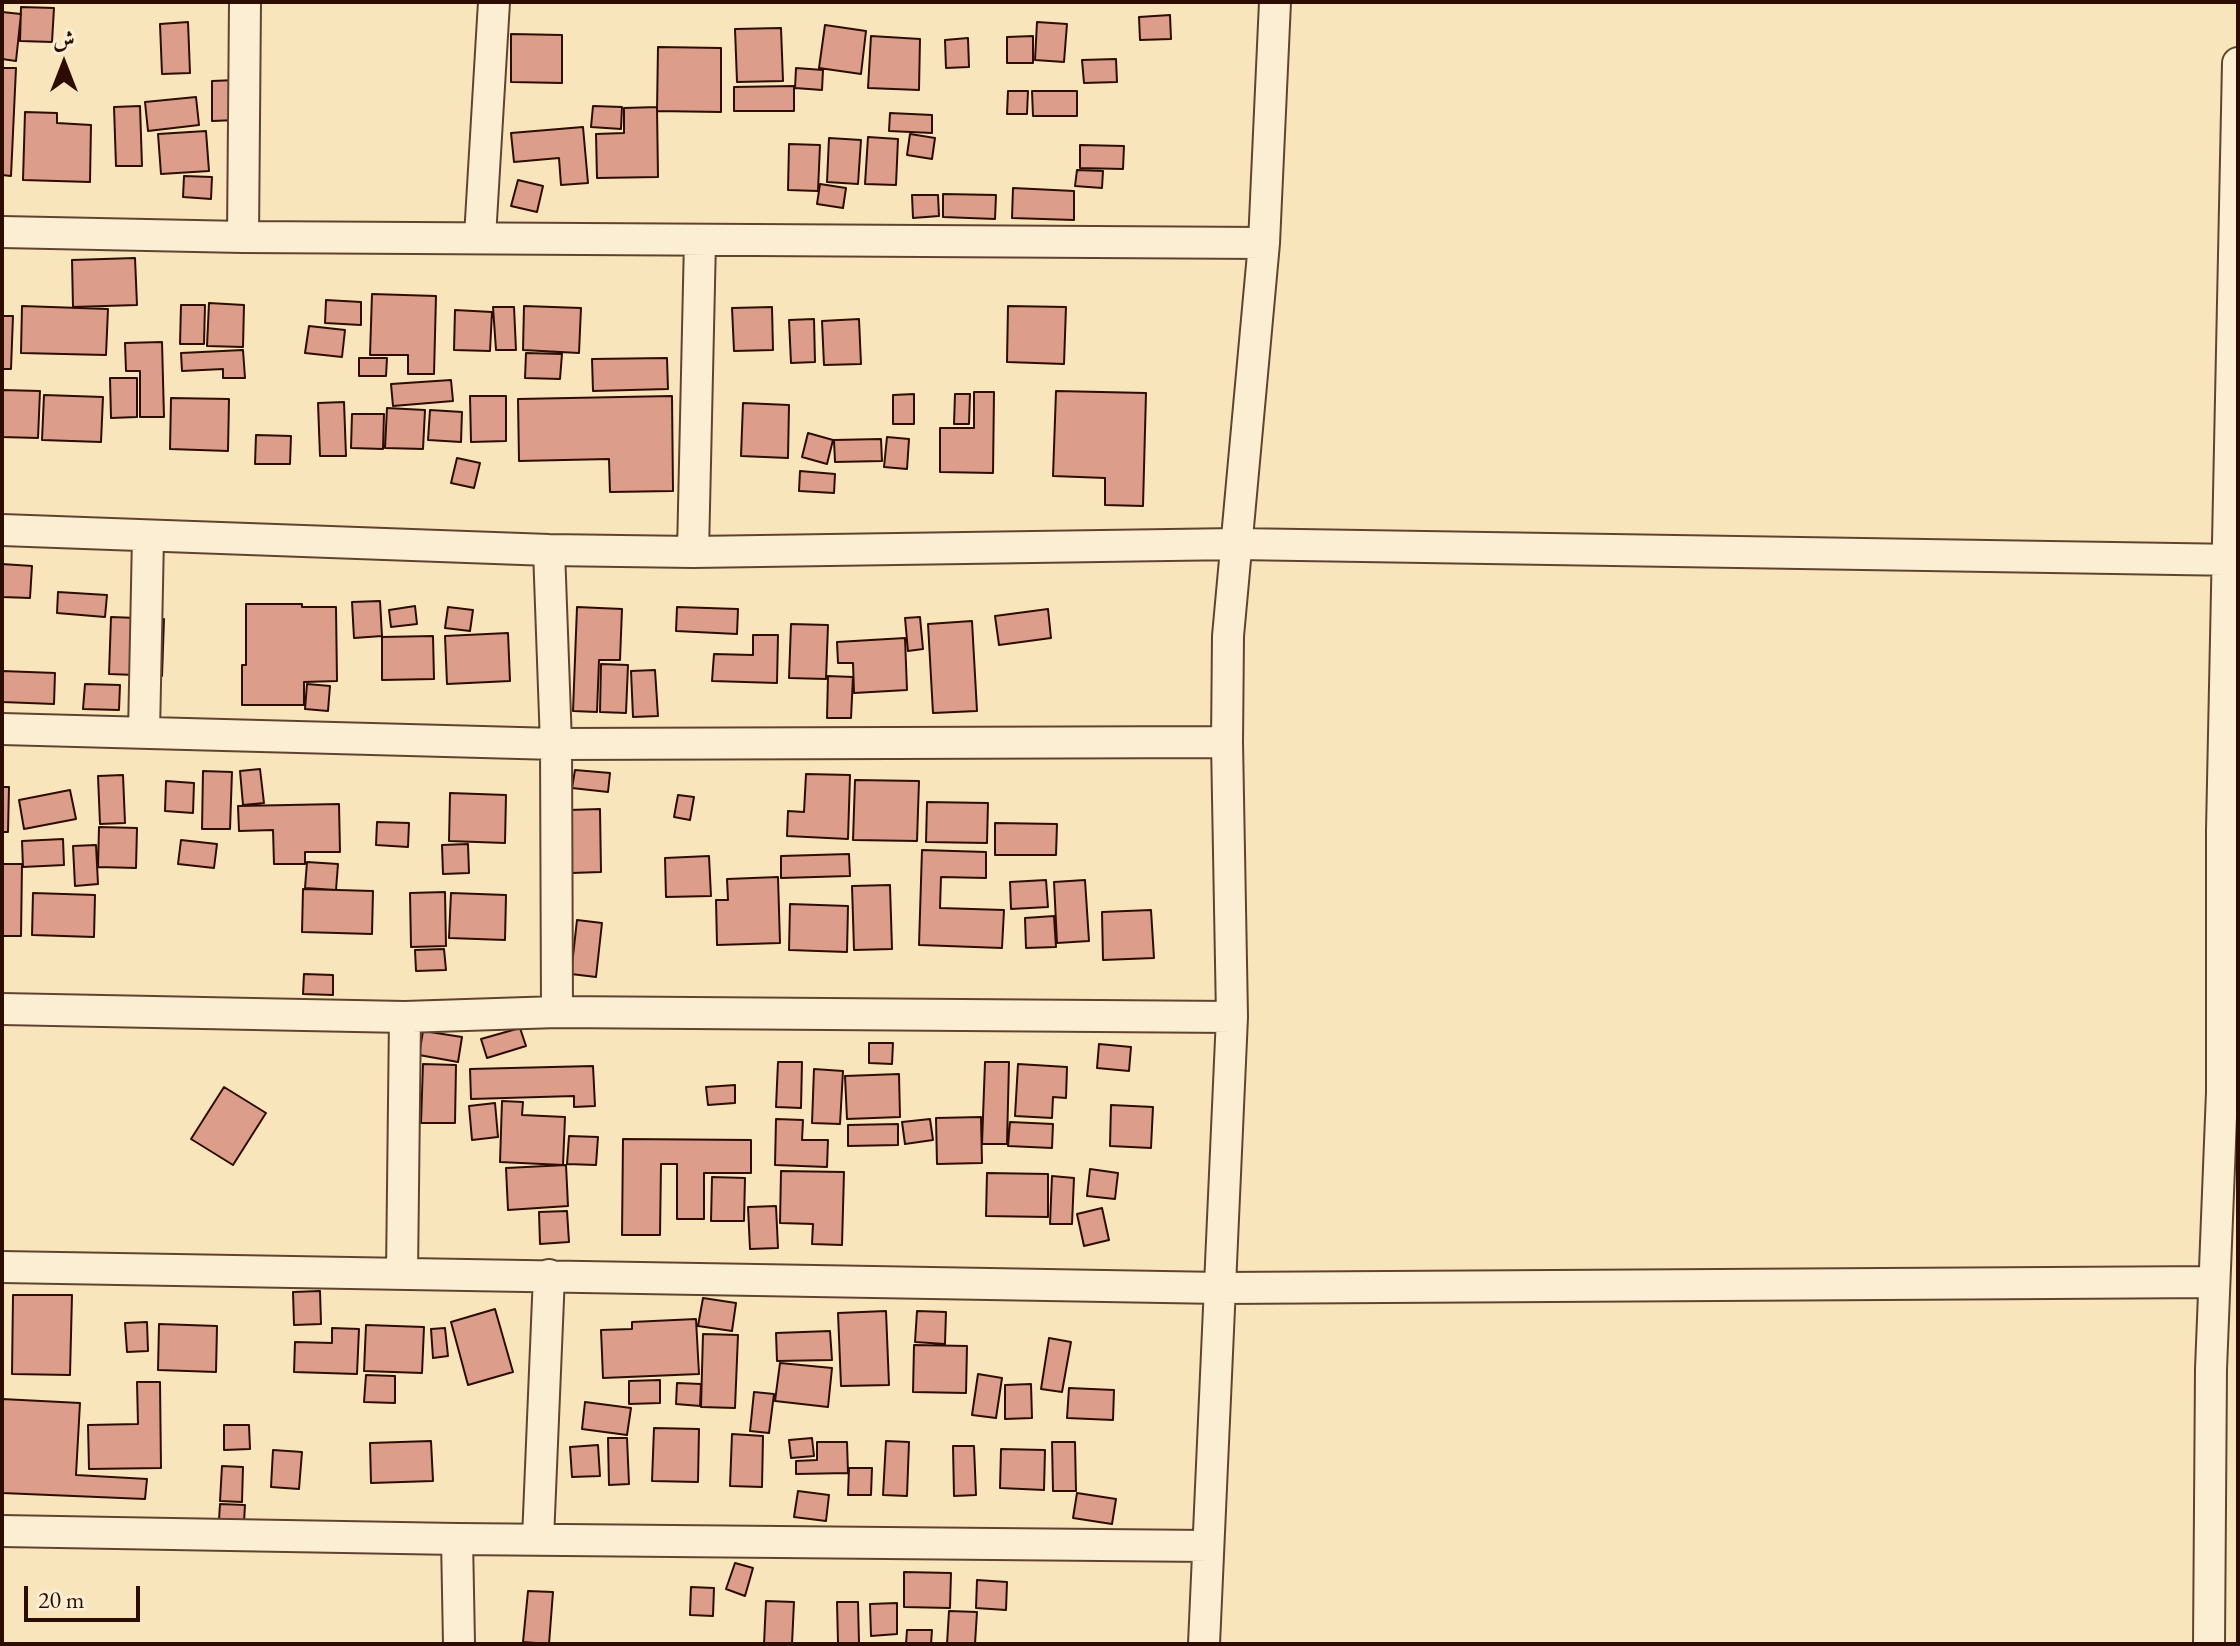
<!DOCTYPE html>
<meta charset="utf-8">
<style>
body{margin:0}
#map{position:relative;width:2240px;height:1646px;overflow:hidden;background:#f9e5bc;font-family:"EB Garamond",Amiri,serif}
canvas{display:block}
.frame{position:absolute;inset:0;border:4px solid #2d0d00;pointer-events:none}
.north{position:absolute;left:24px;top:24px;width:80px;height:80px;-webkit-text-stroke:6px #fbeed3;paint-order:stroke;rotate:0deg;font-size:22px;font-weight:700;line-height:32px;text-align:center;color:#2d0d00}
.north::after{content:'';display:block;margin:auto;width:28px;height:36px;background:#2d0d00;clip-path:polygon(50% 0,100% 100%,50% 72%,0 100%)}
.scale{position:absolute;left:24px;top:1586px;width:116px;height:36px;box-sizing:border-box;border:4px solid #2d0d00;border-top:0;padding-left:10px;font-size:24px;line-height:28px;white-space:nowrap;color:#2d0d00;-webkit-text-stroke:6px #fbeed3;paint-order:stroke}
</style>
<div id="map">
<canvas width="2240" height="1646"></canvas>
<div class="frame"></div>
<div class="north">ش</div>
<div class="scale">20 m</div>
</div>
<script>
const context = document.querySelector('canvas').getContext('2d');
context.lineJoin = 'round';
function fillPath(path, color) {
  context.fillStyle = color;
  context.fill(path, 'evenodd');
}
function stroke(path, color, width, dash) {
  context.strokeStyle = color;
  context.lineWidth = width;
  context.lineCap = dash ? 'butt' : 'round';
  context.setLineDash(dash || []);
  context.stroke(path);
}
const building = new Path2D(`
 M21 7 54 8 52 42 20 41Z
 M2 12 21 14 16 61 2 59Z
 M1170 15 1171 39 1140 40 1139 17Z
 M188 22 190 73 162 74 160 24Z
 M1037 22 1067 24 1064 62 1035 60Z
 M825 25 866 31 861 74 819 68Z
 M781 28 783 81 737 82 735 29Z
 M511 34 562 35V83L511 82Z
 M871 36 920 39 919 90 868 88Z
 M1033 36V63H1007V37Z
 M968 38 969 67 946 68 945 40Z
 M658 47 721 48V112L657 111Z
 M1116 59 1117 82 1084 83 1082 60Z
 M2 68H16L11 176 2 175Z
 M796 68 823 70 822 90 795 88Z
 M236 80 237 120 212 121V81Z
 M794 86V111H734V87Z
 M1008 91H1028L1027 114H1007Z
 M1032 91H1077V116H1033Z
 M196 97 199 125 148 131 145 102Z
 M140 106 142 166H116L114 107Z
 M593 106 622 107 621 129 591 127Z
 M657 107 658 177 597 178 596 134 624 133V108Z
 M25 112 57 113V123L91 125 90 182 23 180Z
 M890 113 932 115V133L889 131Z
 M583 127 588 183 561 185 559 158 514 162 511 133Z
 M206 131 209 171 161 174 158 134Z
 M910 134 935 138 932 159 907 155Z
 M868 137 898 139 896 185 865 184Z
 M829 138 861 140 858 184 827 182Z
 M789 144 820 145 818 191 788 190Z
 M1080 145 1124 146 1123 169 1080 168Z
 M1077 170 1103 171 1102 188 1075 186Z
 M184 176 212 177 211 199 183 197Z
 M518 180 543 186 537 212 511 206Z
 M820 184 846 188 843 208 817 204Z
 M1013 188 1074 191V220L1012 218Z
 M943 194 996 195 995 219 943 217Z
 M912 195H938L939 216 913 218Z
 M135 258 137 305 73 307 72 260Z
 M372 294 436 296 434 374H408V355H370Z
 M326 300 361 302V325L325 323Z
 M209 303 244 305 243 347 207 346Z
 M181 305H205L204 344H180Z
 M22 306 108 309 106 355 21 353Z
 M524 306 581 308 579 353 523 350Z
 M1008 306 1066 307 1064 364 1007 362Z
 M493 307H514L516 350H496Z
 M772 307 773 350 734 351 732 308Z
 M455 310 492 312 490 351 454 350Z
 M2 316H13L11 369H2Z
 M814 319 815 362 791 363 789 320Z
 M859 319 861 364 824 365 822 321Z
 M309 326 345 330 342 357 305 353Z
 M162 342 164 417H140V371H126L125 343Z
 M243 350 245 378H223V369L182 371 181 353Z
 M526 353 562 354 560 379 525 378Z
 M359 358H387L386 376H359Z
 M667 358 668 389 593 391 592 359Z
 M110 378H137V417L111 418Z
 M451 380 453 401 393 406 391 384Z
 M2 390 40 391 38 438 2 437Z
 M1056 391 1146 393 1143 506 1105 505V478L1053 476Z
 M974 392H994L993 473 940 472V428H974Z
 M914 394V424H893V395Z
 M955 394H970L969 424H954Z
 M44 395 103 397 101 442 42 440Z
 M470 396H506V441L471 442Z
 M672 396 673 491 610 492 609 459 519 461 518 399Z
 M171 398 229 399 228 451 170 449Z
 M344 402 346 456H320L318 403Z
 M743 403 789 405 788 458 741 456Z
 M387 408 425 410 423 449 385 448Z
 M430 410 462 412 461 442 428 440Z
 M352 414H384L383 449 351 448Z
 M808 433 833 440 827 464 802 457Z
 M256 435 291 436 290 464H255Z
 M887 437 909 439 907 469 884 467Z
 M881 439 882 461 835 462 834 440Z
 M457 458 480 463 474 488 451 483Z
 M800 471 835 474 834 493 799 491Z
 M2 564 32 566 30 598 2 597Z
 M58 592 107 595 105 617 57 613Z
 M380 601 382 636 354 638 352 602Z
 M246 604H302V607H336L337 681 304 682V705H242V665H246Z
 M415 606 417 624 391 627 389 610Z
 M448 607 473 610 470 631 445 628Z
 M577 607 622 609 620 660H599L597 712 573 711Z
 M677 607 738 609 737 634 676 631Z
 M1048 609 1051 638 999 645 995 616Z
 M111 617 164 619 162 676 109 674Z
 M920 617 923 649 908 651 905 618Z
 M972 621 977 711 933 713 928 624Z
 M791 624 828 625 826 679 789 678Z
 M508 633 510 681 447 684 445 636Z
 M753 635H778L777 683 712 681 714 654 753 655Z
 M433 636 434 679 382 680V637Z
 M905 638 907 690 854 693 853 663H838L837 642Z
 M601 664 628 665 626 713 600 712Z
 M655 670 658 716 633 717 631 671Z
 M2 671 55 673 54 704 2 702Z
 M828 676 853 677 851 718H827Z
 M85 684 120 685 119 710 83 709Z
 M307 684 330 686 328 711 305 709Z
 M260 769 264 803 243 805 240 771Z
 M575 770 610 773 608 792 572 788Z
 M203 771 232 772 230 829H202Z
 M806 774 850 775 848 839 787 836 788 811 804 812Z
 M123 775 125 823 100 824 98 776Z
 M855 780 919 781 917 841 853 840Z
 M166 781 194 783 193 813 165 811Z
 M2 787H9L8 832H2Z
 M70 790 76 819 24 829 19 800Z
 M450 793 506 795 505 843 449 841Z
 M678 795 694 797 690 820 674 817Z
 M927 802 988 803 987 843 926 842Z
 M339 804 340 852H305V864H274L273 830 239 831 238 806Z
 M600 809 601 872 571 873 569 810Z
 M377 822 409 823 408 847 376 845Z
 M995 823 1057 824 1056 855H995Z
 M99 827 137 828 136 868 98 867Z
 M63 839 64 865 23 867 22 841Z
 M181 840 217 844 214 868 178 864Z
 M468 844 469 873 443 874 442 845Z
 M96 845 98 884 75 886 73 846Z
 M922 850 986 852V878L941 877 940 908 1004 910 1002 948 919 945Z
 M849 854 850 876 781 878V856Z
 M709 856 711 896 666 897 665 858Z
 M307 862 338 864 336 890 305 888Z
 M2 864H22L21 936H2Z
 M778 877 780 943 717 945 716 900H728L727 879Z
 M1046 880 1048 907 1011 909 1010 882Z
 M1085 880 1089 941 1057 943 1054 882Z
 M890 885 892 949 854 950 852 886Z
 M303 889 373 891 372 934 302 932Z
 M445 892 446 946 411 947 410 893Z
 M33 893 95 895 94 937 32 935Z
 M451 893 506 895 505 940 449 938Z
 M790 904 848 906 847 952 789 950Z
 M1151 910 1154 958 1103 960 1102 912Z
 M1054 916 1056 947 1026 948 1025 918Z
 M577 920 602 923 596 977 571 974Z
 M444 949 446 970 416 971 415 950Z
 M304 974 333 975V995L303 994Z
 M520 1028 526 1046 487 1058 481 1039Z
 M423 1031 462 1037 458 1062 419 1055Z
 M869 1043H893L892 1064 869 1063Z
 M1099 1044 1131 1047 1129 1071 1097 1068Z
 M778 1062H802L801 1108 776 1107Z
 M985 1062H1009L1007 1144H982Z
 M423 1064 456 1065 455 1123H421Z
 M1018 1064 1067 1067 1066 1098 1053 1097 1052 1118 1015 1116Z
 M593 1066 595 1106 574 1107V1096L471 1099 470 1069Z
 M814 1069 843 1071 840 1124 812 1123Z
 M899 1074 900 1117 847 1119 845 1076Z
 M735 1085V1103L708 1105 706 1087Z
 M224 1087 266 1113 233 1165 191 1139Z
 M502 1101 523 1102 522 1115 565 1117 563 1165 500 1162Z
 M495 1103 498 1137 472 1140 469 1106Z
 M1111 1105 1153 1107 1151 1148 1110 1146Z
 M981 1117 982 1163 937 1164 936 1118Z
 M776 1119 803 1120 802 1140H828L827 1167 775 1165Z
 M930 1119 933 1140 905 1144 902 1122Z
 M1010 1122 1053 1124 1052 1148 1008 1146Z
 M898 1124V1145L848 1146V1125Z
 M569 1136 598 1137 596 1165 567 1164Z
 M623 1139 751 1140V1173H704V1219H677V1164H661L660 1235H622Z
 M566 1165 568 1206 508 1210 506 1168Z
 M1090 1169 1118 1173 1115 1199 1087 1196Z
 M781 1171 844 1172 842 1245 812 1244 813 1224 780 1223Z
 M987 1173 1048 1174V1217L986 1216Z
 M1052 1176 1074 1178 1072 1224H1050Z
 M712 1177 745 1178 744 1221H711Z
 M776 1206 778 1248 750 1249 748 1207Z
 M1102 1208 1109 1240 1084 1246 1077 1214Z
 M567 1211 569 1242 540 1244 539 1212Z
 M320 1291 321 1324 294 1325 293 1292Z
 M13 1295H72L70 1375 12 1374Z
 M703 1298 736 1303 732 1331 698 1326Z
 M495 1309 513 1372 468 1385 451 1322Z
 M886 1311 889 1385 841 1386 838 1313Z
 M917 1311 946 1312 945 1344 915 1342Z
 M696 1319 699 1374 603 1378 601 1330 632 1329V1322Z
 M147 1322 148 1351 127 1352 125 1323Z
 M159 1324 217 1326 216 1372 158 1370Z
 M366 1325 424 1327 422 1373 364 1371Z
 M332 1328 359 1329 357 1374 294 1372 295 1342 332 1343Z
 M445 1328 448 1356 433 1358 431 1329Z
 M830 1331 832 1360 777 1361 776 1333Z
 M703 1334 738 1335 735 1408 701 1407Z
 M1049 1338 1071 1342 1062 1392 1041 1389Z
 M914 1345 967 1346 966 1393 913 1392Z
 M780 1363 832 1368 828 1407 775 1401Z
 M978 1374 1002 1378 996 1418 972 1415Z
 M366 1375 395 1376V1403L364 1402Z
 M660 1380V1403L629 1404V1381Z
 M137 1382H160L161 1468 89 1469 88 1425 138 1424Z
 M677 1383 701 1384 700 1406 676 1404Z
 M1031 1384 1032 1418 1005 1419V1385Z
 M1069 1388 1114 1390 1113 1420 1067 1418Z
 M754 1392 774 1394 769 1433 750 1431Z
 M2 1399 80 1403 76 1475 147 1479 145 1499 2 1493Z
 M585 1402 631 1408 627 1435 582 1429Z
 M224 1425H249L250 1449 224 1450Z
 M654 1428 699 1429 698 1482 652 1481Z
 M732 1434 763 1436 762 1487 730 1486Z
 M608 1438H627L629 1484 609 1485Z
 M812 1438 814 1456 791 1458 789 1440Z
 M431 1441 433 1481 371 1483 370 1443Z
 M886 1441 909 1442 907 1496 883 1495Z
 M817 1442H847L848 1473 796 1474V1461L817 1460Z
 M1052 1442H1075L1076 1491H1053Z
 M598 1445 600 1476 572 1477 570 1447Z
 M953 1446H974L976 1495 954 1496Z
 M1001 1449 1045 1450 1044 1490 1000 1488Z
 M273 1450 302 1452 299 1489 271 1487Z
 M222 1466 243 1467 242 1502 220 1501Z
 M849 1468H872L871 1495H848Z
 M798 1491 829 1495 826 1521 794 1517Z
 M1077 1493 1116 1499 1112 1524 1073 1518Z
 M220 1504 245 1505 244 1522 219 1520Z
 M735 1563 753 1568 745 1596 726 1589Z
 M904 1572 951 1573 950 1608 904 1607Z
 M977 1580 1007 1582 1006 1610 976 1608Z
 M691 1587 714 1588 713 1616 690 1615Z
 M528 1591 553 1592 549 1644 523 1642Z
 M766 1601 794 1602 792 1644H764Z
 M837 1602H858L859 1643H838Z
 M897 1603V1634L871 1636 870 1604Z
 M949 1611 977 1612 975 1644H947Z
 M907 1630H932L931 1644H906Z`);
const street = new Path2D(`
 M2 232 243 237 1264 243
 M243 237 245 2
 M480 237 494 2
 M2 530 549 550 693 552 1237 544 2238 560
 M549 550 556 744 557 1012
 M693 552 700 240
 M2 729 556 744 1227 742
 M144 733 148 537
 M2 1009 405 1017 557 1012 1232 1017
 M2 1267 1221 1288 2214 1282
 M402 1274 405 1017
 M2 1531 457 1539 1208 1546
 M457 1539 459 1644
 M538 1539 549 1275
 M1204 1644 1232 1017 1227 742 1228 636 1264 243 1275 2
 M2209 1644 2211 1369 2222 1092V830L2238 63`);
fillPath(building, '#dc9d8b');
stroke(building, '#2d0d00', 2);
stroke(street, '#60432f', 34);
stroke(street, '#fbeed3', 30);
</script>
